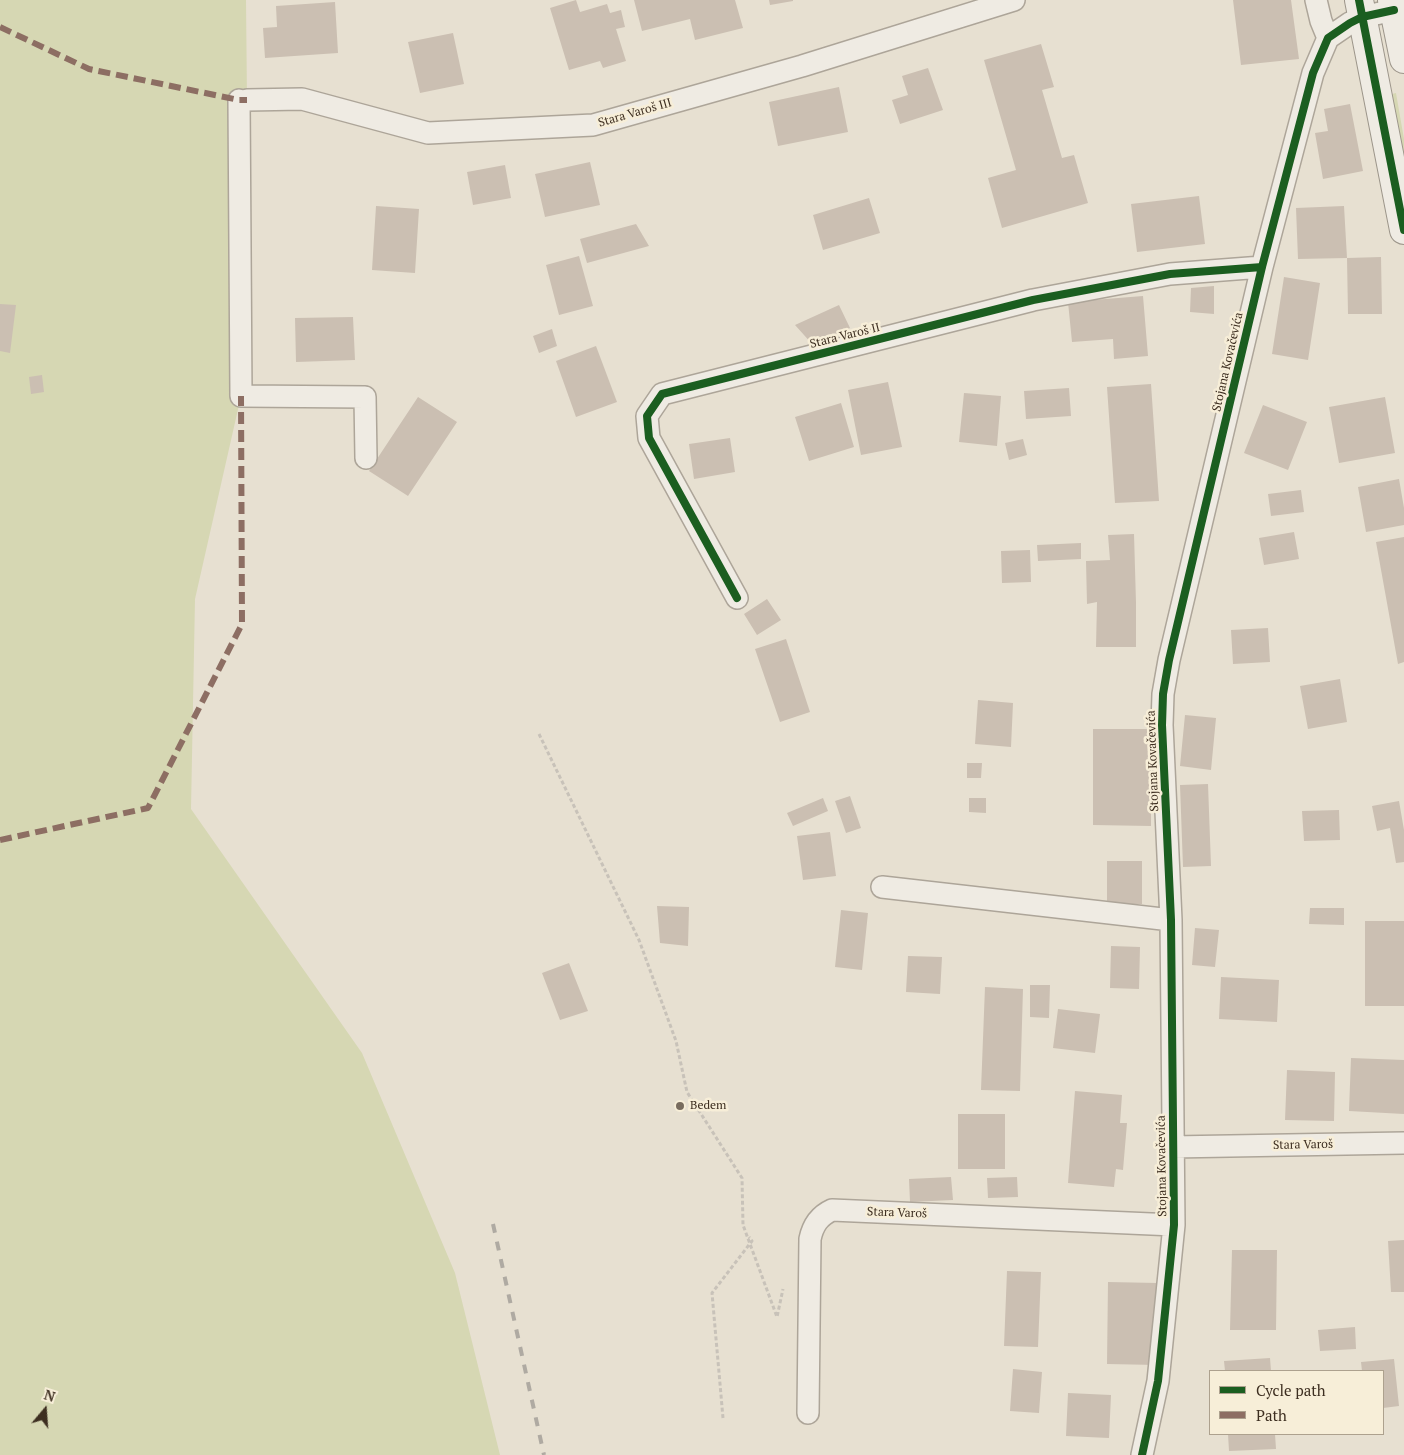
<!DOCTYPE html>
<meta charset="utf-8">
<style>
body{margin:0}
#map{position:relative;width:1404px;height:1455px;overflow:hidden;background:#e7e0d1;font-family:"PT Serif",serif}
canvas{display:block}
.legend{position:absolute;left:1209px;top:1370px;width:175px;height:65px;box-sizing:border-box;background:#f7eed8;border:1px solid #ada18e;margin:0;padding:6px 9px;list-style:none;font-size:15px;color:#3d2e20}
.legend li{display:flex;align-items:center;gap:10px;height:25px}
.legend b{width:25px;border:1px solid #ada18e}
.north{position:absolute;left:20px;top:1385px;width:50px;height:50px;-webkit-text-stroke:4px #f7eed8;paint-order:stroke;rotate:18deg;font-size:14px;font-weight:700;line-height:20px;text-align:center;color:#3d2e20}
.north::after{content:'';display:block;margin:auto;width:18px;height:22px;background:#3d2e20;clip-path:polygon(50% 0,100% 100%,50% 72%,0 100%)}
</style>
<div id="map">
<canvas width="1404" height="1455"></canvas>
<ul class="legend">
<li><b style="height:6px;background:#1b5e20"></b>Cycle path</li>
<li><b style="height:6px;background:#8d6e63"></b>Path</li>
</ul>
<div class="north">N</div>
</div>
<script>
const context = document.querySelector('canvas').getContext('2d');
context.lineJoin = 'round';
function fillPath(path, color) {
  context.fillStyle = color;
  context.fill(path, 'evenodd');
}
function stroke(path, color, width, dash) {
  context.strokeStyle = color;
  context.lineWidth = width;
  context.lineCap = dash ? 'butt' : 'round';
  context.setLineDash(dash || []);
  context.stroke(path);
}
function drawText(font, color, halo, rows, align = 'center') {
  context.font = font + ' "PT Serif",serif';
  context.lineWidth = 5;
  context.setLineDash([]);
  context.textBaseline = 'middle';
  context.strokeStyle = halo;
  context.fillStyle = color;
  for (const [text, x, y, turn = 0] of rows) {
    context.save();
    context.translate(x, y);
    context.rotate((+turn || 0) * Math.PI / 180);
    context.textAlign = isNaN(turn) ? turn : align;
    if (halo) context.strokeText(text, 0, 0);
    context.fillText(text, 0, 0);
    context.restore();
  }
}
const green = new Path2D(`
 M0 0H246L247 100 241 396 195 599 191 809 362 1053 455 1273 500 1455H0Z
 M1396 93 1404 139V182L1388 95Z`);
const building = new Path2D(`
 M576 0 580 12 607 4 610 13 621 10 625 27 616 29 626 61 603 68 600 61 569 70 550 8Z
 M634 0H735L743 28 695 40 690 19 642 31Z
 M769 0H793V1L770 5Z
 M1233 0H1291L1299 59 1241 65Z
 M335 2 338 53 265 58 263 28 277 27 276 6Z
 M453 33 464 84 420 93 408 42Z
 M1041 44 1054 87 1042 90 1062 158 1074 155 1088 203 1002 228 988 178 1016 170 984 60Z
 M928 68 943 110 900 124 892 100 908 95 902 76Z
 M839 87 848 132 778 146 769 102Z
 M1350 104 1363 171 1323 179 1315 133 1328 131 1324 109Z
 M590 162 600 205 545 217 535 174Z
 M505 165 511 198 473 205 467 172Z
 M1199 196 1205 244 1137 252 1131 204Z
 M869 198 880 233 823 250 813 215Z
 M376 206 419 209 415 273 372 270Z
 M1344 206 1347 258 1298 259 1296 208Z
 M636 224 649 246 587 263 580 239Z
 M579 256 593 306 559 315 546 265Z
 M1381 257 1382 314H1348L1347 258Z
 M1284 277 1320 283 1308 360 1272 354Z
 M1214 286V314L1190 312 1191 288Z
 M1143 296 1148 356 1114 359 1113 339 1072 342 1068 302Z
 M0 304 16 305 10 353 0 351Z
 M839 305 850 328 813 345 795 325Z
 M353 317 355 360 296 362 295 318Z
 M552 329 557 346 539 353 533 336Z
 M596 346 617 402 576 417 556 361Z
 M42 375 44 392 31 394 29 377Z
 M888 382 902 447 861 455 848 390Z
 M1151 384 1159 501 1115 503 1107 387Z
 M1069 388 1071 416 1026 419 1024 391Z
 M964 393 1001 396 997 446 959 442Z
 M418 397 457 422 408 496 369 471Z
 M1385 397 1395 453 1339 463 1329 407Z
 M841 403 854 447 809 461 795 417Z
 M1263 405 1307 422 1288 470 1244 453Z
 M730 438 735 472 694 479 689 444Z
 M1023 439 1027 455 1009 460 1005 443Z
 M1399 479 1404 508V525L1366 532 1358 487Z
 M1301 490 1304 512 1271 516 1268 494Z
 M1294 532 1299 559 1264 565 1259 538Z
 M1134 534 1136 603V647H1096L1097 602 1087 604 1086 561 1110 560 1108 535Z
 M1404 537V662L1398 664 1376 542Z
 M1081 543V559L1038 561 1037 545Z
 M1030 550 1031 582 1002 583 1001 551Z
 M767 599 781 620 757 635 744 614Z
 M1268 628 1270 662 1233 664 1231 630Z
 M786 639 810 712 780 722 755 649Z
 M1340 679 1347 722 1308 729 1300 686Z
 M978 700 1013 703 1011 747 975 744Z
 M1185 715 1216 718 1211 770 1180 766Z
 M1093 729H1151V826L1093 825Z
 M967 763H982L981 778H967Z
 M1208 784 1211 866 1183 867 1180 785Z
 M850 796 861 828 846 833 835 801Z
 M823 798 828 811 793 826 787 813Z
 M969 798H986V813L969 812Z
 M1399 801 1404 830V862L1396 863 1390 828 1377 831 1372 806Z
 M1339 810 1340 840 1304 841 1302 811Z
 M830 832 836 876 803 880 797 836Z
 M1107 861H1142V904H1107Z
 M657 906 689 907 688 946 660 943Z
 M1310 908H1344V925L1309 924Z
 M841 910 868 913 862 970 835 967Z
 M1365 921H1404V1006H1365Z
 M1195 928 1219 930 1215 967 1192 965Z
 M1111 946 1140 947 1139 989 1110 988Z
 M908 956 942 957 940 994 906 992Z
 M569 963 588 1011 560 1020 542 973Z
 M1221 977 1279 980 1277 1022 1219 1019Z
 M1030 985H1050L1049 1018 1030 1017Z
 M985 987 1023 989 1020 1091 981 1090Z
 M1058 1009 1100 1014 1095 1053 1053 1048Z
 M1351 1058 1404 1060V1114L1349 1111Z
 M1287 1070 1335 1072 1334 1121 1285 1120Z
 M1075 1091 1122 1095 1120 1123H1127L1123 1170 1116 1169 1114 1187 1068 1183Z
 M958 1114H1005V1169H958Z
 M951 1177 953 1200 910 1202 909 1179Z
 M1017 1177 1018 1197 988 1198 987 1178Z
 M1404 1240V1292H1391L1388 1241Z
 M1232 1250H1277L1276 1330H1230Z
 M1007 1271 1041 1272 1038 1347 1004 1346Z
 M1108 1282 1158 1283 1157 1365 1107 1364Z
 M1355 1327 1356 1349 1320 1351 1318 1330Z
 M1270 1358 1271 1371H1225L1224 1361Z
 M1394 1359 1399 1406 1383 1408V1371H1362L1361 1362Z
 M1013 1369 1042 1372 1039 1413 1010 1411Z
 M1068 1393 1111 1395 1109 1438 1066 1436Z
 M1228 1434H1275L1276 1449 1229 1451Z`);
const path = new Path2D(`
 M539 734 639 940 676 1041 687 1092 742 1178 743 1225 777 1317 783 1289
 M723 1418 712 1293 752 1241 749 1237`);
const minor = new Path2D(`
 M1316 0 1321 21 1328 38
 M239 100 241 396 365 397 366 458
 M247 100 302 99 428 133 593 125 802 66 1014 0
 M737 598 649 438 647 416 662 394 1033 300 1170 274 1262 267
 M882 887 1171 920
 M1172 1147 1404 1143
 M808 1413 810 1239C813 1225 819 1216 832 1210L1174 1225
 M1142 1455 1158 1381 1174 1225 1171 920 1162 725 1163 694 1169 660 1262 267 1313 73 1328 38 1350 23 1362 17 1394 10`);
const secondary = new Path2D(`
 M1359 0 1404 230
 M1392 0 1404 59`);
const rail = new Path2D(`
 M493 1224 544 1455`);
const quiet = new Path2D(`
 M0 27 89 69 239 100H247
 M0 840 148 808 242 624 241 396`);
const cycleway = new Path2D(`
 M1359 0 1404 230
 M737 598 649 438 647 416 662 394 1033 300 1170 274 1262 267
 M1142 1455 1158 1381 1174 1225 1171 920 1162 725 1163 694 1169 660 1262 267 1313 73 1328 38 1350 23 1362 17 1394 10`);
const markers = [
 [680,1106,5,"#786c5e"]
];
const streetNames = [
 ["Stara Varoš III",635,113,-16],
 ["Stara Varoš II",845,336,-14],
 ["Stojana Kovačevića",1228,362,-77],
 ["Stojana Kovačevića",1153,761,-92],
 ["Stara Varoš",1303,1145,-1],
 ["Stojana Kovačevića",1162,1166,-91],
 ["Stara Varoš",897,1213,2]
];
const poiNames = [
 ["Bedem",690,1106]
];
fillPath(green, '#d6d7b3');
fillPath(building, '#cbbfb2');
stroke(minor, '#ada599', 24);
stroke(secondary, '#9c958a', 30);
stroke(path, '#c8c2b9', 3, [4, 2.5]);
stroke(minor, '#efebe3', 21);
stroke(secondary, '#efebe3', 28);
stroke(rail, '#afaaa2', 4, [9, 9]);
stroke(quiet, '#8d6e63', 6, [12, 6]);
stroke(cycleway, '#1b5e20', 8);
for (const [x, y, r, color] of markers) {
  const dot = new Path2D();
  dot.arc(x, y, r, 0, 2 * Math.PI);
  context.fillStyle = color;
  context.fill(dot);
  stroke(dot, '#f7eed8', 2);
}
drawText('12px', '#3d2e20', '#f7eed8', streetNames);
drawText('12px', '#3d2e20', '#f7eed8', poiNames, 'left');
</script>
